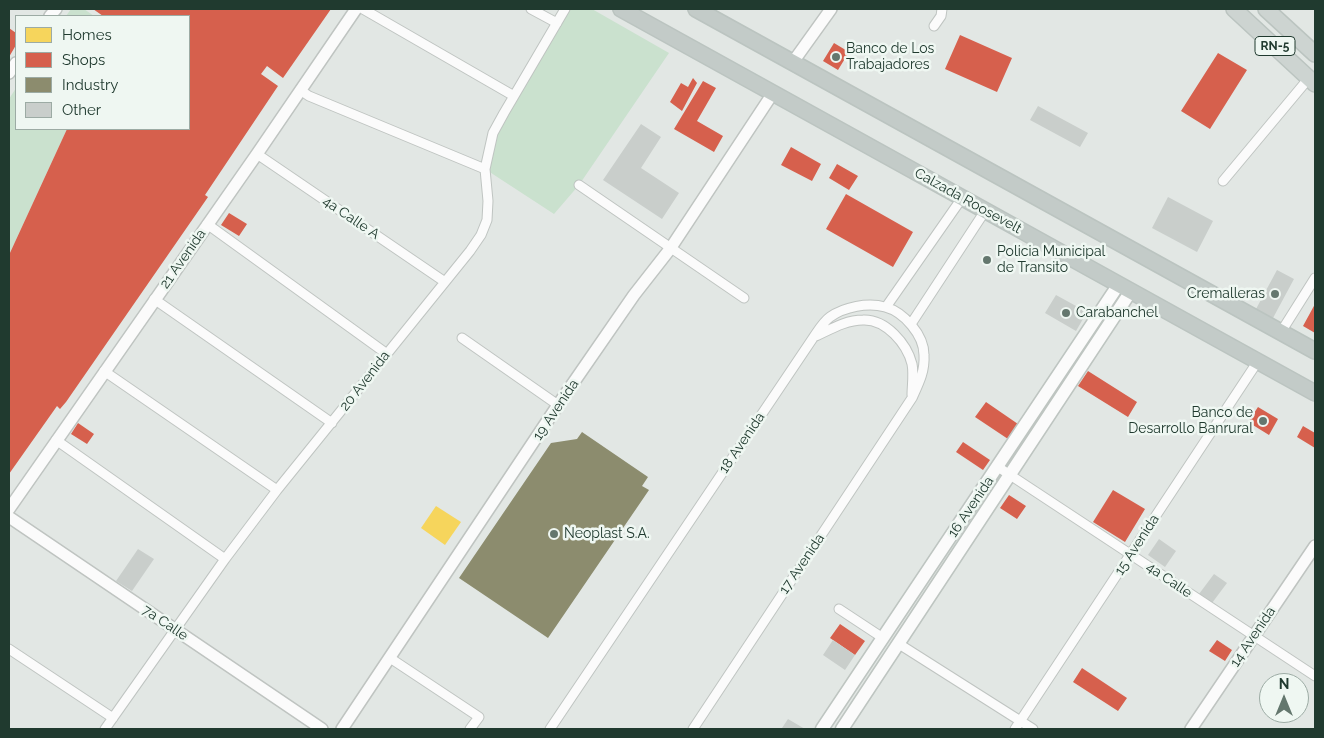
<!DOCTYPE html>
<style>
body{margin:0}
#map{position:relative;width:1324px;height:738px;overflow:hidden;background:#e2e7e4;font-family:Raleway,sans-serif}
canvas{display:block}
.frame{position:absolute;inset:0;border:10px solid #203a2f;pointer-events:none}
.legend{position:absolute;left:15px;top:15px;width:175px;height:115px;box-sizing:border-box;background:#eff7f2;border:1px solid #9caba4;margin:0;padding:6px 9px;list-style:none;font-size:15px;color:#203a2f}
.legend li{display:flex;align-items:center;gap:10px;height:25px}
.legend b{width:25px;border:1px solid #9caba4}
.north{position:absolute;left:1259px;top:673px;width:50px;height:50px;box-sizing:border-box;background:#eff7f2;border:1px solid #9caba4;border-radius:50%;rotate:0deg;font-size:14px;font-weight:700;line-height:20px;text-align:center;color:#203a2f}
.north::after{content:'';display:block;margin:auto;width:18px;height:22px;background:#64776e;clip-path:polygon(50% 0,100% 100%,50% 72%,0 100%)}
</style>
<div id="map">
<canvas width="1324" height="738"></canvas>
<div class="frame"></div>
<ul class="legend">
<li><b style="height:14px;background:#f6d55c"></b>Homes</li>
<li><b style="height:14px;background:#d6604d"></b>Shops</li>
<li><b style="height:14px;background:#8c8c6e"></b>Industry</li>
<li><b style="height:14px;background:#c9cecb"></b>Other</li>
</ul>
<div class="north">N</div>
</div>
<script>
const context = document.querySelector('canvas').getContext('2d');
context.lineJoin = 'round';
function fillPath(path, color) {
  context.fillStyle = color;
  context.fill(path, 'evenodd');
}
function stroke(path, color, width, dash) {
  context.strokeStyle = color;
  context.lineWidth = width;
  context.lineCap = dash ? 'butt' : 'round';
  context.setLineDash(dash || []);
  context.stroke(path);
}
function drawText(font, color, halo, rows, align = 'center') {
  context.font = font + ' Raleway,sans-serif';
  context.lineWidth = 5;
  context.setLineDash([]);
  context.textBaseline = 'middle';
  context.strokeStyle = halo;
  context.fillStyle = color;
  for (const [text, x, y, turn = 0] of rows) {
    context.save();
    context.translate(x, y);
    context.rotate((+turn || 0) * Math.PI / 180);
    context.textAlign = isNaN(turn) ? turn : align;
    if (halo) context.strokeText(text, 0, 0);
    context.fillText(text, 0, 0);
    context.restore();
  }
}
const green = new Path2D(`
 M71 9H84L94 16H66Z
 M565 9H592L669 53 579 185 554 214 485 169 489 149Z
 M16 88V129H67L9 255V99Z`);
const homes = new Path2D(`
 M436 506 461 522 445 545 421 528Z`);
const shops = new Path2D(`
 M93 9H331L283 78 267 66 261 74 278 86 205 195 208 197 66 402 60 409 57 406 9 474V255L67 129H189V16H103Z
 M9 28 16 33V45L9 57Z
 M960 35 1012 58 997 92 945 69Z
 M834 43 849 52 838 70 823 61Z
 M1218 53 1247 70 1210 129 1181 111Z
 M693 78 697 83 682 111 670 102 681 83 688 87Z
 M703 81 716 88 697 121 723 136 714 152 674 129Z
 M791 147 821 164 812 181 781 165Z
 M837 164 858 176 849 190 829 178Z
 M846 194 913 232 893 267 826 229Z
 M229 213 247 224 239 236 221 225Z
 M1315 304V333L1303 326Z
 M1088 371 1137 402 1128 417 1078 386Z
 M986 402 1018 424 1008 439 975 417Z
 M1258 407 1278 419 1269 435 1248 422Z
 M78 423 94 434 87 444 71 434Z
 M1303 426 1315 433V448L1297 437Z
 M963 442 990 460 983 470 956 452Z
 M1113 490 1145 509 1125 542 1093 522Z
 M1009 495 1026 506 1017 519 1000 508Z
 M840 624 865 641 855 655 830 638Z
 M1217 640 1232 650 1225 661 1209 651Z
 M1082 668 1127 698 1118 711 1073 682Z`);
const industry = new Path2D(`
 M582 432 648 477 642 486 649 490 548 638 459 578 551 443 577 439Z`);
const building = new Path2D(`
 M1038 106 1088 133 1080 147 1030 120Z
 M641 124 661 137 641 168 679 193 662 219 603 180Z
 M1168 197 1213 221 1197 252 1152 228Z
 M1277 270 1294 279 1273 318 1256 309Z
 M1056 295 1087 312 1076 331 1045 313Z
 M1159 539 1176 551 1165 567 1148 555Z
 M138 549 154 559 132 591 116 581Z
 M1214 574 1227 583 1212 603 1199 594Z
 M833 640 855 655 845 670 823 655Z
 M788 719 805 729 782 728Z`);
const minor = new Path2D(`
 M363 9 514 96
 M531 9 557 23
 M934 26 941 16 942 9
 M300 90 309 96 485 169
 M257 154 445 282
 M1223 181 1309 78
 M579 185 744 298
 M207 224 387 354
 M154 299 332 423
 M886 307 962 198
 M911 324 985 211
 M1281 332 1315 278
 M816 336C831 329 846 320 863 320 886 319 907 344 912 364 914 374 912 386 912 395
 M462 338 558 405
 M104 371 277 490
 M56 440 225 559
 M998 467 1315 676
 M839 609 883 638
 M899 644 1033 729
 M9 649 113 718
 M390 658 479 717 470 729
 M105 729 225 559 277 490 470 251 481 235 487 220 488 201 485 169 493 133 504 113 565 9
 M550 729 813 338C818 331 823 322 830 317 844 307 868 302 885 307 904 312 924 335 924 355 925 371 919 383 912 398L693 729
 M1015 729 1258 361`);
const tertiary = new Path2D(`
 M50 16 56 9
 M793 62 831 9
 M9 73 16 63
 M9 509 257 154 356 9
 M9 517 322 729
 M342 729 558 405 634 295 670 249 773 93
 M1191 729 1315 546`);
const secondary = new Path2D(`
 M822 729 1119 284
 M842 729 1131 291`);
const primary = new Path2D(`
 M1234 9 1315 84
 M1266 9 1315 54`);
const trunk = new Path2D(`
 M621 9 1315 393
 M696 9 1315 351`);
const markers = [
 [836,57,5,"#64776e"],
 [987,260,5,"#64776e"],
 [1275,294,5,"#64776e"],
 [1066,313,5,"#64776e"],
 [1263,421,5,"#64776e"],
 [554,534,5,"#64776e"]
];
const shields = [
 [1275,46,40]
];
const shieldNames = [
 ["RN-5",1275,46]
];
const poiNames = [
 ["Banco de Los",846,49],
 ["Trabajadores",846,65],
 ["Policia Municipal",997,252],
 ["de Transito",997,268],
 ["Cremalleras",1265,294,"right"],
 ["Carabanchel",1076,313],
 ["Banco de",1253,413,"right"],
 ["Desarrollo Banrural",1253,429,"right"],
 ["Neoplast S.A.",564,534]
];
const streetNames = [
 ["Calzada Roosevelt",968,201,29],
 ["4a Calle A",351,218,34],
 ["21 Avenida",183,259,-55],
 ["20 Avenida",365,381,-52],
 ["19 Avenida",556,410,-56],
 ["18 Avenida",742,443,-56],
 ["16 Avenida",971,507,-56],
 ["15 Avenida",1137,545,-57],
 ["17 Avenida",802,564,-56],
 ["4a Calle",1169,580,34],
 ["7a Calle",165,623,34],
 ["14 Avenida",1253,637,-56]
];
fillPath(green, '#cae1ce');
fillPath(homes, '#f6d55c');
fillPath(shops, '#d6604d');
fillPath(industry, '#8c8c6e');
fillPath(building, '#c9cecb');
stroke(minor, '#bfc4c1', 11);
stroke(tertiary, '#bfc4c1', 14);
stroke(secondary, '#bec5c1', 15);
stroke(primary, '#bbc4c0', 18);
stroke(trunk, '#bbc4c0', 18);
stroke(minor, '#fbfbfb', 9);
stroke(tertiary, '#fbfbfb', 11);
stroke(secondary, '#fbfbfb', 12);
stroke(primary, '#cdd4d1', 15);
stroke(trunk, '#c3cbc8', 15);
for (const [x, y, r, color] of markers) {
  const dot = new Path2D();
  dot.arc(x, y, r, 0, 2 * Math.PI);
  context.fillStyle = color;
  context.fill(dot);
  stroke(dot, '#eff7f2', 2);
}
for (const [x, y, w] of shields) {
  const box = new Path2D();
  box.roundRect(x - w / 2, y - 9.5, w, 19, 4);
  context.fillStyle = '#eff7f2';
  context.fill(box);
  stroke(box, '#203a2f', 1);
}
drawText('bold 12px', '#203a2f', null, shieldNames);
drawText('14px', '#203a2f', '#eff7f2', poiNames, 'left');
drawText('14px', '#203a2f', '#eff7f2', streetNames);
</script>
